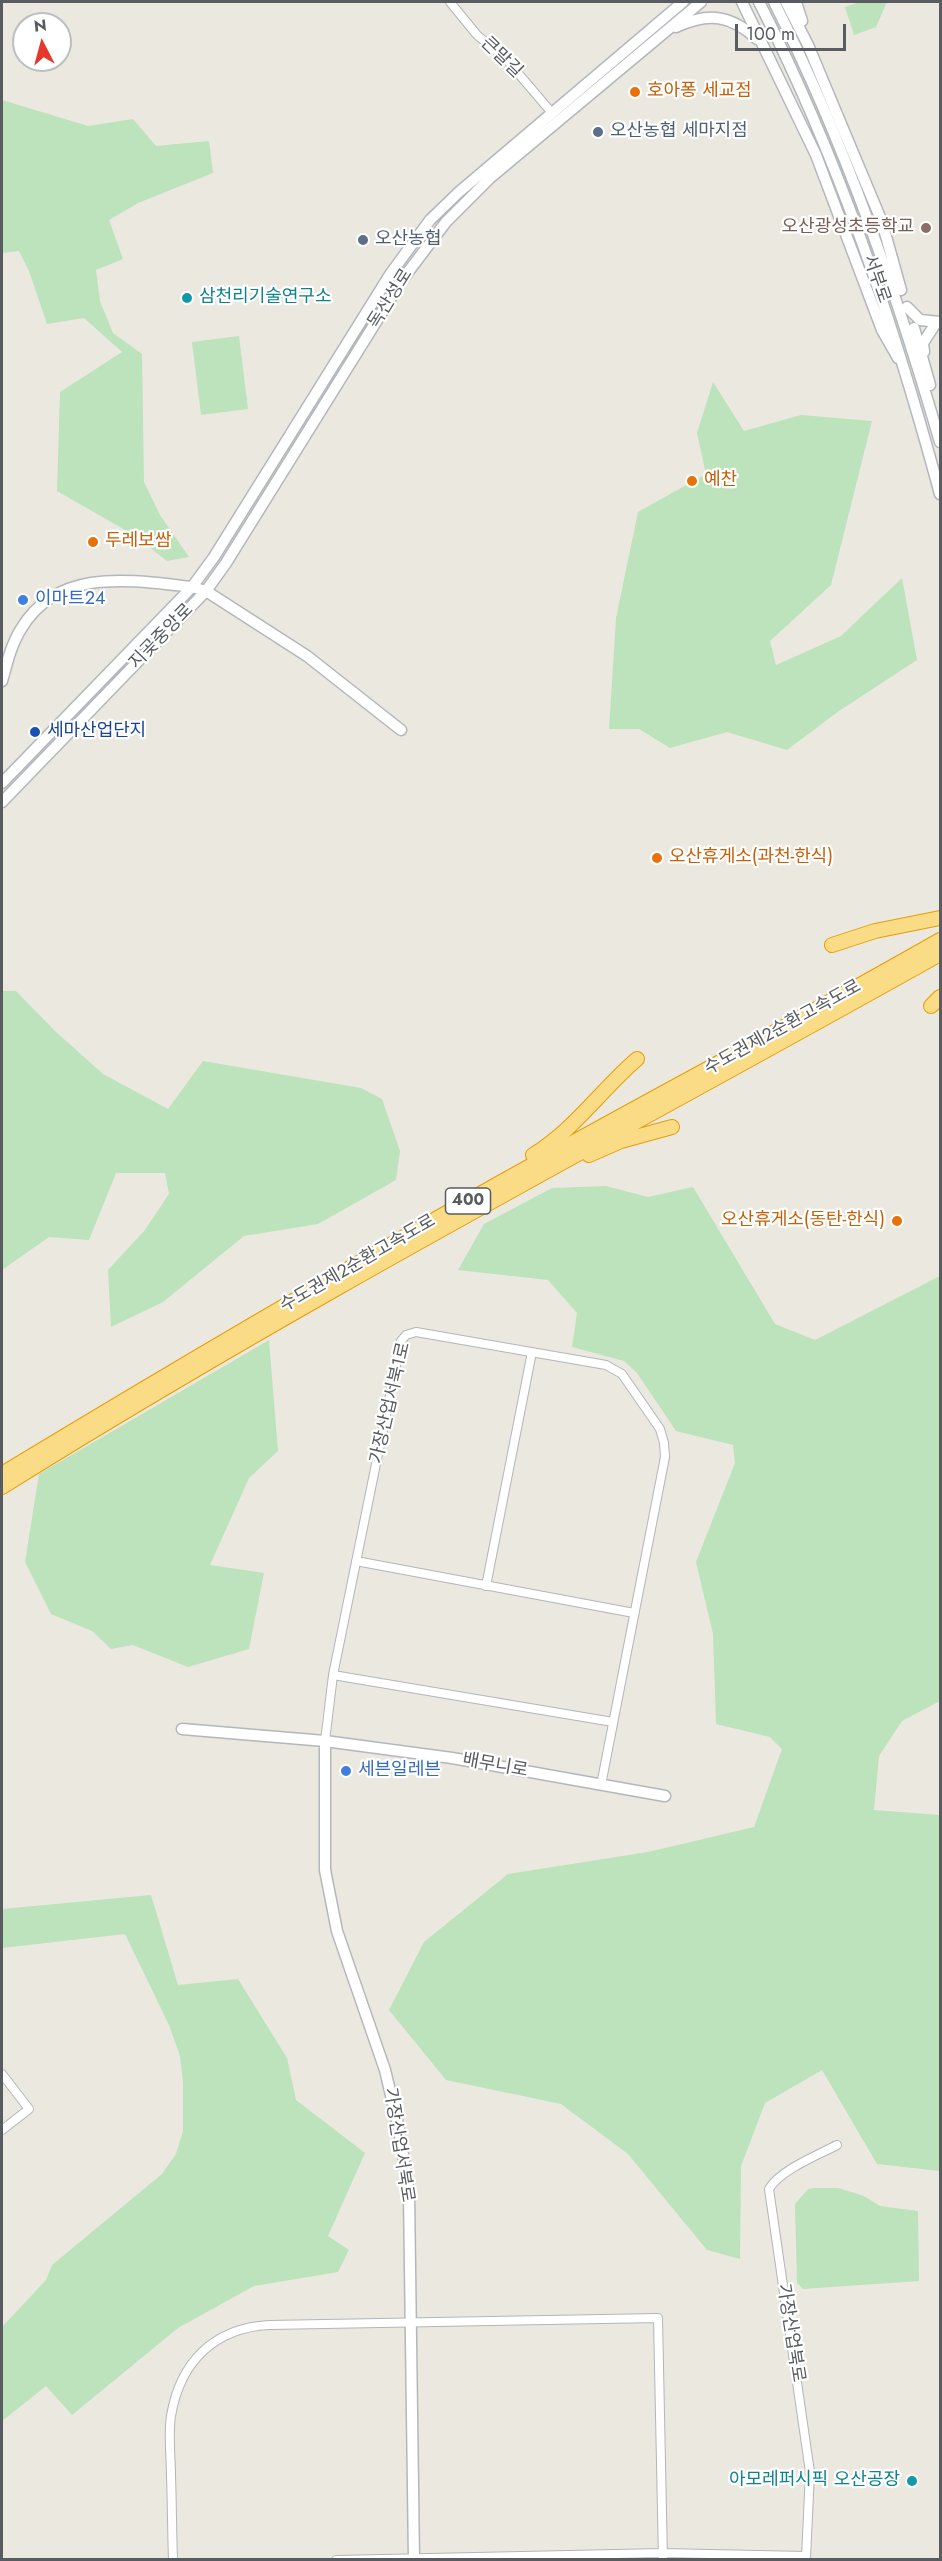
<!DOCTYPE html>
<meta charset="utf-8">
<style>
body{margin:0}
#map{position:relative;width:942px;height:2561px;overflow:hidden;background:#ebe8df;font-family:Jost,sans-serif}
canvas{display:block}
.frame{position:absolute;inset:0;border:3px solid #585c60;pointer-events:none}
.north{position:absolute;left:12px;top:12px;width:60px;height:60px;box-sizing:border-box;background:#fff;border:2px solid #bcbebf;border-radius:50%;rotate:354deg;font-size:16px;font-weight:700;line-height:24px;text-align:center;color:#585c60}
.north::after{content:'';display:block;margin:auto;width:21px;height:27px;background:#e5382b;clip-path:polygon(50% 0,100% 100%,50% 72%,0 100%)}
.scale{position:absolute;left:735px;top:24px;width:111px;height:27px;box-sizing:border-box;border:3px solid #585c60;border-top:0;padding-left:8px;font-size:18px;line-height:21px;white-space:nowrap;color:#585c60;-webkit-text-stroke:4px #fff;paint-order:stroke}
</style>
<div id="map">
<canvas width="942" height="2561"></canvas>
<div class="frame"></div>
<div class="north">N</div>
<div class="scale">100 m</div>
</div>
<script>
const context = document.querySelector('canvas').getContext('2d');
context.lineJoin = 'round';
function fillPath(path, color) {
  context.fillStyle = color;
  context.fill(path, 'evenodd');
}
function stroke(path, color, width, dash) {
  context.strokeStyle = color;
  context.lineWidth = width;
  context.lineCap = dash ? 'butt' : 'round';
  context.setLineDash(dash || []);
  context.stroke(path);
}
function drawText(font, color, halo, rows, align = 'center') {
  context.font = font + ' Jost,"Noto Sans KR",sans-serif';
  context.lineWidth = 4.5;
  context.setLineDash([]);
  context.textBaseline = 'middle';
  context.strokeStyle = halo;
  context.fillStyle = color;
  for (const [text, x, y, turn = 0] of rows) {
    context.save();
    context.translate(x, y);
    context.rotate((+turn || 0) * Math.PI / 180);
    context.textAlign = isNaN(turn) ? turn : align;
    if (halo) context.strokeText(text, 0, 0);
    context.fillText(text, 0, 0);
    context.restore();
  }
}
const green = new Path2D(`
 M860 2H887L876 27 854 35 845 7Z
 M2 100 88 126 133 119 156 146 209 141 213 173 138 203 109 220 123 259 96 270 100 301 113 333 142 354 144 482 160 515 189 557 167 561 134 535 57 491 60 392 122 352 84 318 47 324 29 271 19 251 2 253Z
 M239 336 248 409 201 415 192 342Z
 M713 382 744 431 801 415 872 421 831 585 770 641 776 665 841 636 902 578 917 660 839 711 787 750 727 732 670 748 639 729H609L616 618 638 512 706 474 697 433Z
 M2 991H16L55 1031 103 1074 168 1109 203 1061 361 1088 382 1099 400 1151 396 1180 318 1224 244 1236 163 1302 111 1327 108 1270 145 1230 169 1194 165 1173H116L89 1240 49 1237 2 1270Z
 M606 1186 648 1197 693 1187 775 1324 815 1340 940 1276V1701L902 1721 879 1756 874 1810 940 1815V2171L877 2164 822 2070 765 2103 741 2166 740 2259 707 2250 628 2154 561 2104 446 2080 389 2010 424 1942 508 1874 648 1852 754 1827 782 1749 770 1737 716 1724 713 1634 696 1562 735 1463 733 1445 676 1431 637 1373 624 1361 572 1347 577 1313 548 1280 458 1270 484 1224 552 1188Z
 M269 1340 278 1451 249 1478 210 1565 264 1573 249 1649 188 1667 133 1645 111 1649 92 1631 51 1614 25 1562 39 1474Z
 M151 1895 178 1985 238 1979 287 2058 296 2100 365 2153 328 2236 349 2250 338 2272 254 2286 178 2328 72 2415 46 2386 2 2421V2327L46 2280 52 2265 162 2174 176 2154 183 2131V2083L180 2056 169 2025 125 1934 2 1948V1909Z
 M815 2188H838L864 2196 880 2206 918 2211 919 2281 803 2289 797 2283 795 2204 808 2189Z`);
const street = new Path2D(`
 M450 2 477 35 506 59 552 113
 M356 1561 634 1613
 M486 1586 532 1352
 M333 1675 613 1722
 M325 1741 333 1675 401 1341 406 1335 416 1332 606 1365 622 1374 660 1429 664 1443 665 1457 601 1785
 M2 2074 29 2109 2 2130
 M806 2558 810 2472 769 2189C780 2170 818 2155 837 2145
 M173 2560C172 2532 172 2504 171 2476 171 2457 168 2435 171 2416 180 2362 214 2328 269 2325L658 2318 663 2560
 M336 2560 662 2553 806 2556`);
const secondary = new Path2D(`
 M742 2 816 155 882 330 898 358
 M759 2C839 159 894 324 940 494
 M774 2C845 143 896 291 940 442
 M786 2 808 45 882 222 901 290
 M796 2 802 21
 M676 27C709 12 731 15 757 39
 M907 307 920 320 940 322
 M914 328 930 385
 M924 352 923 343 936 323
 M2 681C7 663 11 645 21 629 58 567 130 580 192 587L206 591 307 656 401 730
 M2 783 192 587 214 557 391 273 430 220 459 192 683 2
 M2 802 206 591 226 563 402 280 446 222 490 178 701 2
 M182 1729 325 1741 452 1758 665 1796
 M325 1741V1870L337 1931 385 2070 399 2129 409 2194 414 2560`);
const highway = new Path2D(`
 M832 945 875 931 940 918
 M931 1006 940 997
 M533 1155C574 1130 601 1090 637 1059
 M589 1155 621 1141 672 1127
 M2 1474C162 1377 325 1281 489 1189 639 1105 791 1025 940 940
 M2 1487C307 1296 626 1130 940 954`);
const markers = [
 [635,92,6,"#e8710a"],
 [598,132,6,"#5c6f8a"],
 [926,228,6,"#8d6e63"],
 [363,240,6,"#5c6f8a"],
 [187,298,6,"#0f9aa8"],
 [692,481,6,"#e8710a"],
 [93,542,6,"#e8710a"],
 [23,600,6,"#3f7fe0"],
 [35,732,6,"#1a4fb4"],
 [657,858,6,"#e8710a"],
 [897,1221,6,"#e8710a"],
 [346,1771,6,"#3f7fe0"],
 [912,2481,6,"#0f9aa8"]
];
const shields = [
 [468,1201,45]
];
const shieldNames = [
 ["400",468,1201]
];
const streetNames = [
 ["큰말길",501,58,44],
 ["서부로",876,279,71],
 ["독산성로",391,299,-58],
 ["지곶중앙로",162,637,-46],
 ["수도권제2순환고속도로",783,1028,-29],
 ["수도권제2순환고속도로",358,1264,-30],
 ["가장산업서북1로",391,1403,-77],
 ["배무니로",495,1766,10],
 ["가장산업서북로",398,2145,81],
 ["가장산업북로",790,2333,81]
];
const foodNames = [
 ["호아퐁 세교점",647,92],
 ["예찬",704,481],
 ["두레보쌈",105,542],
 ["오산휴게소(과천-한식)",669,858],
 ["오산휴게소(동탄-한식)",885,1221,"right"]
];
const serviceNames = [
 ["오산농협 세마지점",610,132],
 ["오산농협",375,240]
];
const educationNames = [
 ["오산광성초등학교",914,228]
];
const cultureNames = [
 ["삼천리기술연구소",199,298],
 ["아모레퍼시픽 오산공장",900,2481,"right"]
];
const shopNames = [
 ["이마트24",35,600],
 ["세븐일레븐",358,1771]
];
const transitNames = [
 ["세마산업단지",47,732]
];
fillPath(green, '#bce3bb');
stroke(street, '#b2b6ba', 10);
stroke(secondary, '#b3b7bc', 13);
stroke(highway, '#e69d04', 16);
stroke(street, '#fff', 8);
stroke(secondary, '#fff', 10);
stroke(highway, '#fadc87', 14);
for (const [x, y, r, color] of markers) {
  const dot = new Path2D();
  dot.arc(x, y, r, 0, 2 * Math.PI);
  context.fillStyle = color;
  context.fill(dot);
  stroke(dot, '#fff', 2);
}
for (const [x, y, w] of shields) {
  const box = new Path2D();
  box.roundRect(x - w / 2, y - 13, w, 26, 4.5);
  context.fillStyle = '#fff';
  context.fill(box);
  stroke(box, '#585c60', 1.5);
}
drawText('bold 16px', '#585c60', null, shieldNames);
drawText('18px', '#585c60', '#fff', streetNames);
drawText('18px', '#c56008', '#fff', foodNames, 'left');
drawText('18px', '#4e5e75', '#fff', serviceNames, 'left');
drawText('18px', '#785e54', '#fff', educationNames, 'right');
drawText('18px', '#0d838f', '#fff', cultureNames, 'left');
drawText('18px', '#366cbe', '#fff', shopNames, 'left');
drawText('18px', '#164399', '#fff', transitNames, 'left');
</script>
